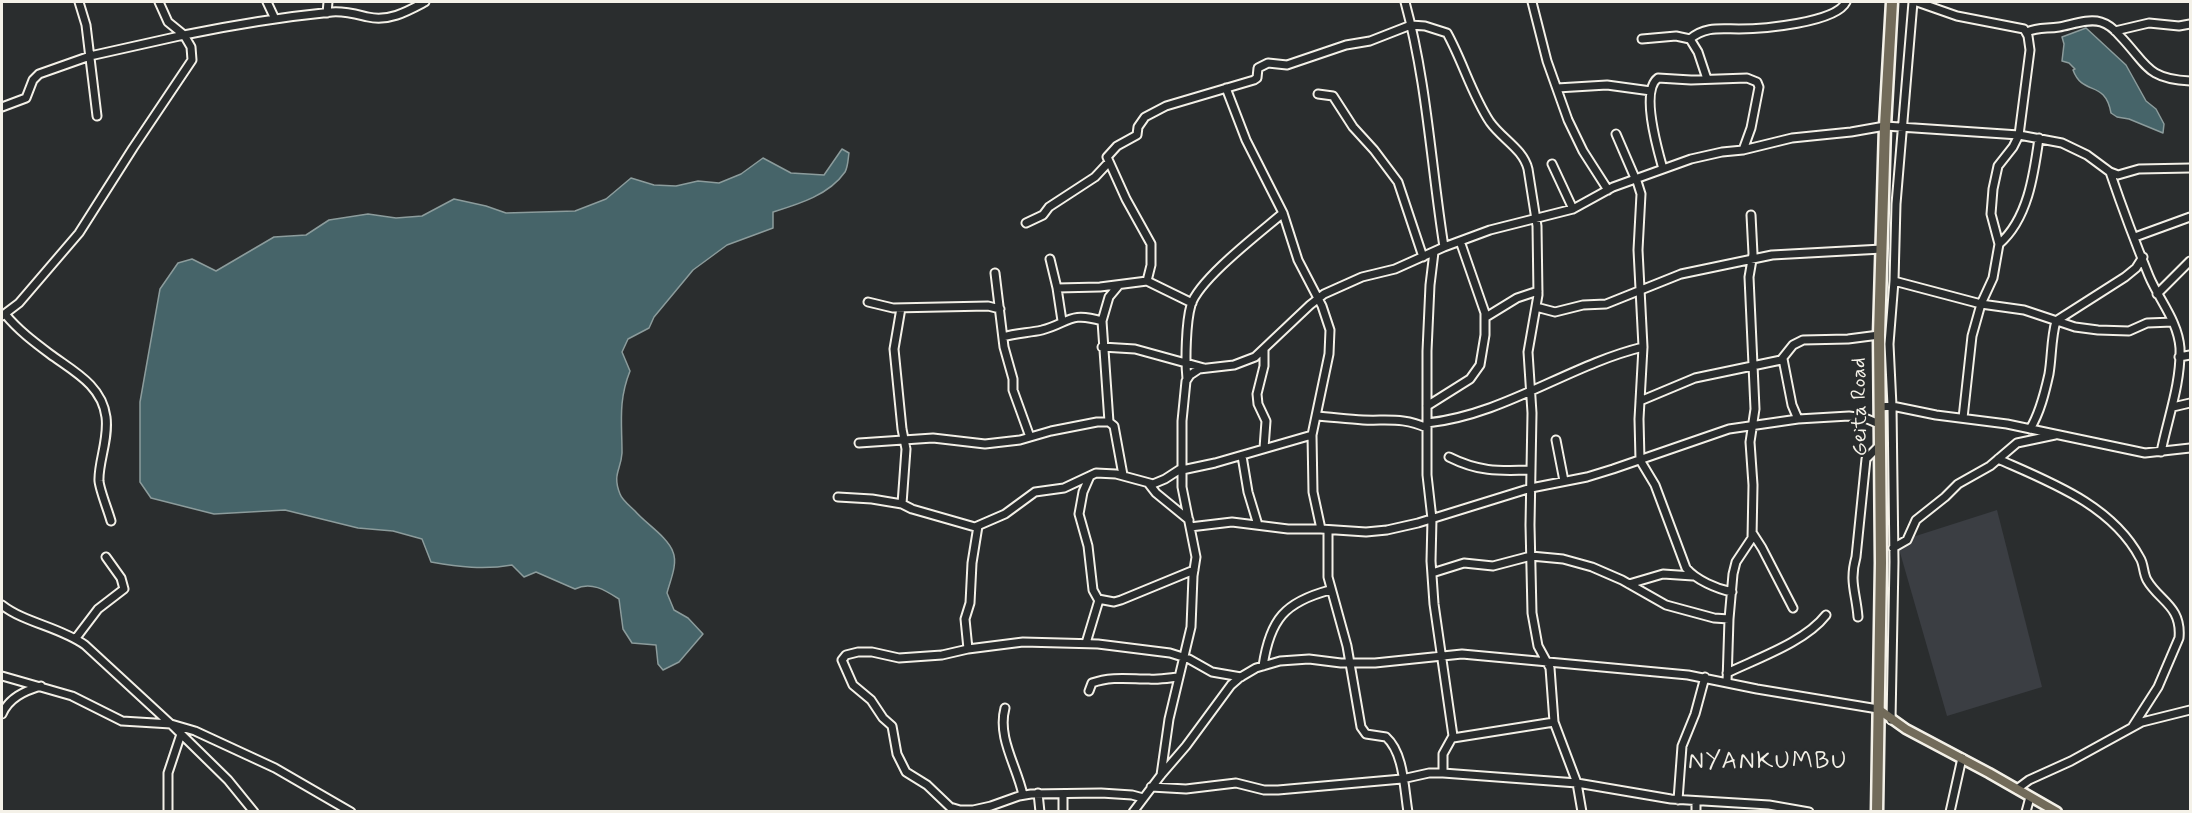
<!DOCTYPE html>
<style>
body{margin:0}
#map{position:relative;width:2192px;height:813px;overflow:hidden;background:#2a2d2e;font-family:Mynerve,sans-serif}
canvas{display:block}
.frame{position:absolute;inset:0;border:3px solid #f4f1e8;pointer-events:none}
</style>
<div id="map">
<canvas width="2192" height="813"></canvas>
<div class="frame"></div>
</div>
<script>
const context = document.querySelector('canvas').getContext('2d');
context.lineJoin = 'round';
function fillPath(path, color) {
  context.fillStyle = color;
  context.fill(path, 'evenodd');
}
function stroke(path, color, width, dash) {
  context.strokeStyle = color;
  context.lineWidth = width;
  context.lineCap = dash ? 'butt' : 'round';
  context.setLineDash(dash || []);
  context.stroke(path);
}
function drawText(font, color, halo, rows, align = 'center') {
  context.font = font + ' Mynerve,sans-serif';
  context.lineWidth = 4.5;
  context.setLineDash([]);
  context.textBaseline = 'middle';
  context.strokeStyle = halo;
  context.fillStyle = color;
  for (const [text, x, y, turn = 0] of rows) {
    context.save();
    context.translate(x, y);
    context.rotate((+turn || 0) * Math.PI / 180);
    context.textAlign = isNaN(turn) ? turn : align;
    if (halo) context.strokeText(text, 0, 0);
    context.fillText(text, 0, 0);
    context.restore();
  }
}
const built = new Path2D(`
 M1997 510 2042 687 1947 716 1897 542Z`);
const water = new Path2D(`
 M2086 28 2126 65 2146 101 2156 109 2164 124 2163 133 2129 119 2117 117 2111 113C2105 79 2083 97 2073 70L2075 69 2069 63 2062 61 2064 44 2062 37Z
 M842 149 849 153C848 159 848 167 845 172 829 195 799 204 773 212V228L727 245 693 270 654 317 649 328 628 339 622 352 630 371C618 401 622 423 622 453 621 470 612 474 620 494 622 500 630 506 635 511 645 523 668 537 673 552 678 564 670 581 667 593L674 610 688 618 703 634 679 662 663 670 658 664 656 645 632 643 623 629 619 599C605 590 591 581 575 589L536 572 524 577 512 565C484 570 459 567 431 562L422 539 393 531 358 528 285 510 214 514 151 498 140 482V402L160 289 178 263 192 259 216 271 274 237 306 235 329 220 368 214 396 218 422 216 454 199 486 206 506 213 575 211 606 199 631 178 654 185 676 186 698 181 719 183 741 174 763 158 791 173 824 175Z`);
const minor = new Path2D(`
 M79 2 86 25 97 116
 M159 2 168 22 184 35C233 25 282 17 332 12 345 11 355 14 368 17 389 22 408 11 425 2
 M267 2 275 19
 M1405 2C1427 82 1431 165 1444 247
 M1532 2 1547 61 1568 120 1583 151 1608 190
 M1917 2 1957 16 2024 29 2028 36 2030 50 2019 135 2013 147 1998 166 1993 189 1991 214 1999 244 1993 278 1981 304 1972 336 1963 418
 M327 13 328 2
 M2115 31 2149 23 2179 26 2190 24
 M2027 32C2038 27 2047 29 2059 27 2071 25 2088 18 2101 22 2108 24 2115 30 2120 36 2147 64 2146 79 2190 81
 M1642 39 1676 36 1690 39 1698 52 1707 79
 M1690 39C1705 26 1721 29 1739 29 1761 29 1836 23 1846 2
 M1226 88 1246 140 1283 213 1298 260 1322 306 1330 330 1329 354 1312 435 1313 492 1321 529
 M1557 88 1607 85 1651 91
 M1318 94 1333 96 1353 127 1374 150 1398 182 1423 257
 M2 107 26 98 33 80 39 74 90 56 184 35 191 47 192 60 133 148 79 233 19 303 2 316
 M1616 134 1635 178
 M1552 164 1573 209
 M1663 169C1658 151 1640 91 1658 78L1691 80 1747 78 1757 82 1759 87 1751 128 1743 150
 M2110 172C2122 207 2135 242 2149 276 2159 300 2178 321 2180 348 2181 384 2168 417 2161 452
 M1636 178 1641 194 1638 250 1643 347 1639 419 1640 460 1655 485 1686 568C1696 580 1717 589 1732 592
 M1026 223 1043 215 1049 207 1095 177 1109 162
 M2135 237 2190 217
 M1999 244C2028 219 2034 174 2039 138
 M1434 252 1430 285 1427 351V475L1432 519 1431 561 1434 604 1453 736 1443 754V773
 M1050 259 1057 288 1062 321
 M995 273 1004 347 1013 379V390L1030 437
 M1147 281 1151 265V244L1126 199 1107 157 1117 146 1137 135 1138 127 1145 117 1166 106 1254 80 1257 78 1258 68 1268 63 1287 65 1346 45 1370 41 1411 25 1425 26 1447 33C1463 62 1472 95 1490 122 1502 139 1523 149 1528 169L1537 226 1538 295 1528 352 1532 413 1530 525 1532 613 1538 646 1550 668 1554 722 1577 783 1582 812
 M1894 281 1981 304 2024 310 2075 327 2098 330 2129 331 2147 323 2173 322
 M1057 288 1100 287 1147 281 1192 303
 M2157 294 2190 261
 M868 302 893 308 988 306 1000 309
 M1536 307 1555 312 1583 305 1606 304 1681 274 1772 255 1882 249
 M901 308 894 349 902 429 906 449 902 504
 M5 314C18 330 34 342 50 354 73 371 102 385 106 417 109 439 98 463 99 481 100 491 108 510 111 521
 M1486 317 1517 298 1538 291
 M1003 337C1016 333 1029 333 1042 330 1069 323 1069 311 1102 321
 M1102 347 1135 349 1204 368
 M2179 357 2190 355
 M1783 359 1792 405 1798 419
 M1187 379C1185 361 1186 322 1191 305 1199 279 1261 232 1283 213
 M1640 401 1695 378 1781 360 1793 345 1803 340 1848 339 1879 335
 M1427 406 1470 379 1480 365 1485 335V313L1460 241
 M1880 407 1892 406 1936 415 2007 424 2145 453 2190 448
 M2173 407 2190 403
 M1316 416C1331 417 1347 419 1363 420 1387 421 1404 417 1427 428
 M1109 422 1102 321 1109 297 1119 285
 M1427 423C1504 415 1569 365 1643 347
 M2030 429C2040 413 2045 392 2049 374 2052 356 2051 339 2056 321L2125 277 2136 268 2143 257
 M1556 440 1564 481
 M859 443 933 438 985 444 1020 440 1051 431 1097 422H1109L1114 426 1123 475
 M1264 448 1266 421 1258 404 1257 394 1264 366V350
 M1242 456 1248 492 1258 525
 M1449 457C1479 472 1498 471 1531 470
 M1998 459C2050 482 2112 505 2140 558 2144 564 2143 573 2147 580 2159 601 2182 606 2179 638L2158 687 2133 726
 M1182 470 1215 463 1312 435
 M1090 476 1083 492 1079 514 1088 546 1093 590 1098 599 1114 602 1121 600 1194 570
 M1149 484 1156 493 1189 520
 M838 497 872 499 902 504 912 509 975 527 1005 514 1035 492 1064 488 1096 473 1116 474 1153 484 1165 479 1182 468
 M1190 527 1232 522 1288 529H1321L1366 532 1387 530 1418 523 1531 488 1587 477 1613 469 1729 429 1798 419 1849 416 1865 418 1879 424
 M1328 530V577L1347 646 1361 727 1366 734 1386 737C1404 753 1404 788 1408 812
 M1753 534 1762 548 1793 608
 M1893 548 1907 540 1916 520 1945 497 1958 484 1990 466 2017 443 2055 435
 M1432 573 1464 563 1493 566 1531 556 1563 559 1592 567 1622 580 1666 605 1714 618 1729 619
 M1629 584 1663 574 1693 576
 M2 605C25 623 60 627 85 645L175 728 228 780 254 812
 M1858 617C1856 592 1849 582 1856 557L1866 459 1880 445
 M76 638 98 609 124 589 121 578 106 557
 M1086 643 1099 600
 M968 649 965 619 970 603 972 563 978 526
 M1263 666C1270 619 1285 602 1330 590
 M1727 673C1758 658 1805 642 1826 615
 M2 676 72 696 122 721 171 724 195 731 275 768 351 812
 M1727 682 1729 619 1733 574 1736 562 1752 538 1753 485 1750 442 1755 409 1749 277 1753 254 1751 215
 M1089 691 1092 683C1111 676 1130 679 1149 679 1159 680 1169 678 1178 677
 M1005 708C997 738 1017 766 1023 795
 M2 714C9 698 24 691 41 686
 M1891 720 1894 562 1892 406 1889 344 1894 281 1896 204 1913 2
 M1453 738 1554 722
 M1161 775 1169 719 1191 627 1193 576 1196 557 1182 487V421L1186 381 1190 375 1199 369 1234 365 1255 357 1310 305 1324 294 1362 277 1395 269 1444 247 1490 230 1573 209 1613 187 1691 159 1722 152 1743 150 1792 138 1851 132 1885 126 2019 135 2062 143 2087 155 2110 172 2118 175 2139 169 2190 168
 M1151 787 1186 789 1236 783 1264 790H1278L1402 779 1429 773H1443L1577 783 1671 799 1769 805 1809 812
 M2017 789 2029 780 2071 761 2142 722 2190 710
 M1038 793 1040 812
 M1063 794V812
 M1143 798 1132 795 1101 793 1031 794 1019 796 991 806 973 810H960L950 807 927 785 906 772 897 754 892 726 883 718 871 700 853 685 842 660 846 655 858 652H872L899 658 942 655 968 649 1023 642 1098 644 1170 653 1189 659 1212 672 1241 677
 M1678 800 1682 746 1695 714 1705 677
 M168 812V773L181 734
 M1133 812 1161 775 1186 746 1231 685 1239 678 1256 668 1280 661 1309 659 1341 663H1375L1462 654 1688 675 1757 689 1878 709
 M1696 812V801
 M1950 812 1962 758
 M2026 812 2030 797`);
const major = new Path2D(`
 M1878 709 1906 729 1989 773 2057 812`);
const highway = new Path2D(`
 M1877 812 1881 563 1879 335 1885 126 1892 2`);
const streetNames = [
 ["Geita Road",1861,407,-91]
];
const quarterNames = [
 ["NYANKUMBU",1768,763]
];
fillPath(built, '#3b3e43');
fillPath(water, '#466469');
stroke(water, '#8c9c9c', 1.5);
stroke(minor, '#f4f1e8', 11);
stroke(major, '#f4f1e8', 13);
stroke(highway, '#f4f1e8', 15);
stroke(minor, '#2a2d2e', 7);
stroke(major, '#726b5a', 8);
stroke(highway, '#726b5a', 10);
drawText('21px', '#f4f1e8', '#2a2d2e', streetNames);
context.letterSpacing = '1.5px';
drawText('24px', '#f4f1e8', '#2a2d2e', quarterNames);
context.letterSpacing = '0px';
</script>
